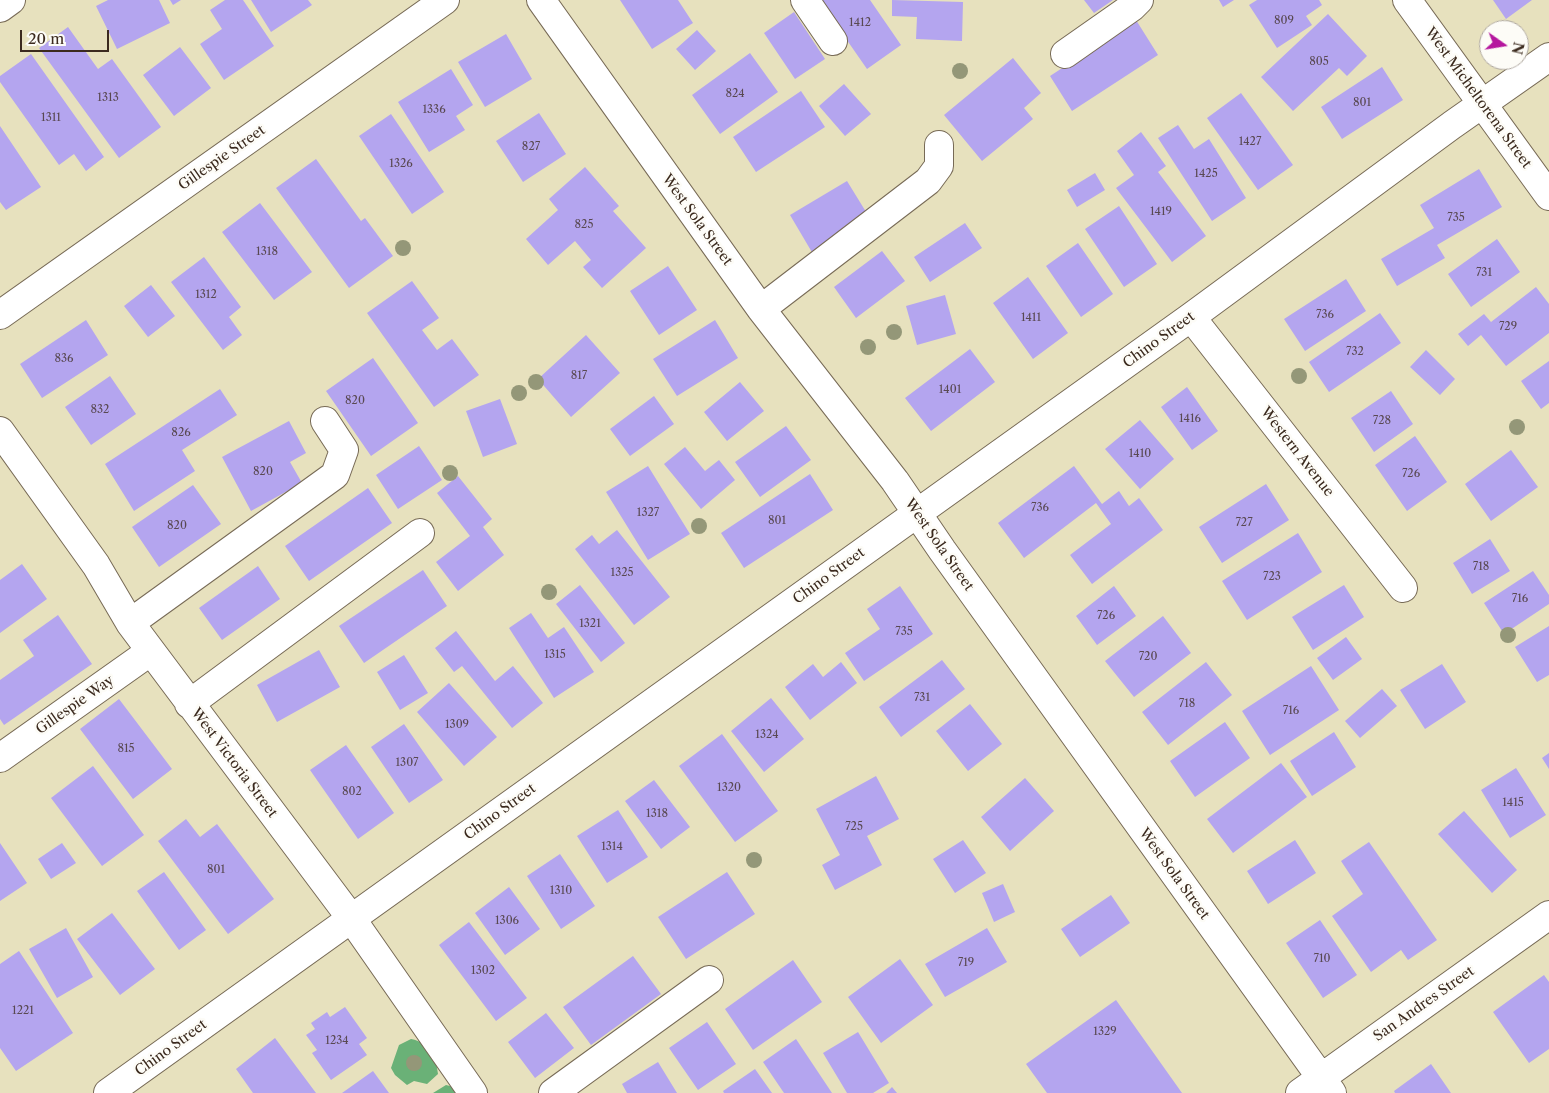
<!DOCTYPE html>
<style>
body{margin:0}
#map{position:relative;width:1549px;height:1093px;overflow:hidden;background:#e7e1be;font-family:"Libre Caslon Text",serif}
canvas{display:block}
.north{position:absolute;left:1479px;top:20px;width:50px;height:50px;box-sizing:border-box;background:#fdfcf7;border:1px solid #afa8a0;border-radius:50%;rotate:103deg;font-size:14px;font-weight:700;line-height:20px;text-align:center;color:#3b2a1e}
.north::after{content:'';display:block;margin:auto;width:18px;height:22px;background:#b5179e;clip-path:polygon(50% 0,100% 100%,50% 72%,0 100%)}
.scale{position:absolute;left:20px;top:30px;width:89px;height:22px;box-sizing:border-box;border:2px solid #3b2a1e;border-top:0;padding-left:6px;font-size:15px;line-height:18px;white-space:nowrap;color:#3b2a1e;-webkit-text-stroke:4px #fdfcf7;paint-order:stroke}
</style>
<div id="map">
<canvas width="1549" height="1093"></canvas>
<div class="north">N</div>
<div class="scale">20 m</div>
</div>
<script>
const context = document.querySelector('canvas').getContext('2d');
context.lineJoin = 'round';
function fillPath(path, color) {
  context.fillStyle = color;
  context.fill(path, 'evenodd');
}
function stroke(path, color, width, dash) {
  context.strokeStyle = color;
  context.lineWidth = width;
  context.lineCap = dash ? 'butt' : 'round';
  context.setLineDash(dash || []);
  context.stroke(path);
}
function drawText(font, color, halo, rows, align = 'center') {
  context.font = font + ' "Libre Caslon Text",serif';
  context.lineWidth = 5;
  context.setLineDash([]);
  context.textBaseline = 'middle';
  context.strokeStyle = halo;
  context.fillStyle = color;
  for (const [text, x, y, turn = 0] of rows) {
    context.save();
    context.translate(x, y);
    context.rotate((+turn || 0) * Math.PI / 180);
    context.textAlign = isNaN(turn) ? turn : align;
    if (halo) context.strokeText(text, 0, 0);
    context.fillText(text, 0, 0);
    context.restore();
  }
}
const forest = new Path2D(`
 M411 1039C431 1043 436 1056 438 1074L427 1084 414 1081 407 1085 395 1075 391 1068 399 1045Z
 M446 1085 458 1088 461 1093H433Z`);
const building = new Path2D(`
 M108 0H159L170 23 117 49 96 6Z
 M170 0H181L173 5Z
 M225 0H243L274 46 224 80 200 44 222 29 210 10Z
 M251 0H308L312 5 271 32Z
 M620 0H678L693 23 652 49Z
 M819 0H870L901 45 867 69Z
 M892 0 963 2 962 41 916 39 917 17 892 16Z
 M1084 0H1113L1094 13Z
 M1219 0H1234L1223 7Z
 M1257 0H1319L1322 5 1306 16 1312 25 1277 48 1249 5Z
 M1493 0H1532L1506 19Z
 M794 12 825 59 795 79 764 33Z
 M1328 14 1367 56 1347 76 1339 68 1293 111 1261 77Z
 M1136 20 1158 55 1072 111 1050 76Z
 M68 27 98 69 112 59 161 127 119 158 39 48Z
 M697 30 716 51 695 70 676 49Z
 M506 34 532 79 485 107 458 62Z
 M180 47 211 88 174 116 143 75Z
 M750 53 778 92 720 134 692 95Z
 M31 54 104 157 86 171 74 154 59 165 0 82V76Z
 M1013 58 1041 93 1024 108 1033 119 982 161 944 115Z
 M1382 67 1403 100 1342 139 1321 107Z
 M451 69 473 105 456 116 465 130 429 152 398 102Z
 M844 84 871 114 845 136 819 106Z
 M801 91 825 127 756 172 733 137Z
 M1241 93 1293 165 1258 190 1207 118Z
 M539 113 566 154 523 182 496 141Z
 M391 114 444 192 412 214 359 136Z
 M1178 125 1194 149 1209 139 1246 198 1212 221 1158 138Z
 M0 126 41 187 6 210 0 202Z
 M1141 132 1166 166 1158 172 1206 236 1172 262 1116 188 1134 175 1117 151Z
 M316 159 361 221 365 218 393 256 349 288 276 188Z
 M585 167 619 206 613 211 646 248 602 288 583 267 591 260 575 241 548 265 526 239 558 210 549 199Z
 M1479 169 1502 207 1437 245 1445 258 1397 286 1381 259 1434 228 1420 205Z
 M1095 173 1105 190 1077 207 1067 190Z
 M847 181 871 220 813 254 790 215Z
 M260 203 312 272 274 300 222 232Z
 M1119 206 1157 264 1124 287 1085 229Z
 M965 223 982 248 930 282 914 257Z
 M1497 239 1520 272 1471 307 1448 274Z
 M1078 243 1113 294 1081 317 1046 266Z
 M882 251 905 281 856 318 834 287Z
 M204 257 241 307 229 317 242 335 223 350 171 282Z
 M668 266 697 310 659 335 630 291Z
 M1028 277 1068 333 1033 359 993 303Z
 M1346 279 1366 311 1305 351 1284 319Z
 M412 281 439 318 422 330 437 350 452 339 479 375 434 407 367 313Z
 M151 285 175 316 148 337 124 306Z
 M1536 287 1549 304V333L1506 366 1481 335 1468 346 1458 334 1484 314 1491 322Z
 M945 295 956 334 917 345 906 306Z
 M1380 313 1401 343 1329 392 1309 362Z
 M86 320 108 355 42 398 20 364Z
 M715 320 738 358 677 396 653 359Z
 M586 335 620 373 571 417 538 379Z
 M970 349 995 382 931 431 905 398Z
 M1426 350 1455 379 1440 395 1410 367Z
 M373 358 418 423 371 456 326 391Z
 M1549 361V403L1541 409 1521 381Z
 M110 376 136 414 91 445 65 407Z
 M740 382 764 411 727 441 704 412Z
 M1187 387 1218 431 1192 450 1161 407Z
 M220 389 237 415 182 450 195 471 134 511 105 464Z
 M1391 391 1413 424 1374 452 1351 418Z
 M654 396 674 424 630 456 610 429Z
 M500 399 517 444 483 457 466 411Z
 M1140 420 1174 459 1140 489 1105 449Z
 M289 421 306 453 290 462 302 483 251 511 222 457Z
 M786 426 811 460 760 497 735 462Z
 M1415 436 1447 482 1407 511 1375 465Z
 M419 446 442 480 398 509 376 475Z
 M685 447 705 471 719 460 735 480 701 509 664 464Z
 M1511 450 1538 487 1491 521 1465 484Z
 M648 466 690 534 648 560 606 492Z
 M1074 466 1102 504 1119 491 1129 506 1139 498 1163 530 1092 584 1070 555 1111 524 1096 503 1024 558 998 523Z
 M810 474 833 510 744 568 721 533Z
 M458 476 492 519 483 527 504 555 458 591 436 562 470 536 437 493Z
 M1266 484 1289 520 1222 563 1199 527Z
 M193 485 221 524 159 567 132 527Z
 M368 488 392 523 309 581 285 546Z
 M617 530 670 597 634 625 575 549 592 535 599 544Z
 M1298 533 1322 572 1247 620 1222 581Z
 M1490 539 1510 571 1472 594 1453 563Z
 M22 564 47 599 0 633V580Z
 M258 566 280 599 222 640 199 608Z
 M423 570 447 606 364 663 339 626Z
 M1533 571 1549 595V604L1504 634 1484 603Z
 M580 585 625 643 601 662 556 604Z
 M1344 585 1364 617 1313 650 1292 617Z
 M900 586 933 634 864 681 845 653 880 629 867 609Z
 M1114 586 1136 616 1097 645 1076 616Z
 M531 613 548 638 564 627 594 672 554 698 509 628Z
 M58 615 92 664 4 725 0 719V680L34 656 23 640Z
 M1163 616 1191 653 1134 697 1105 661Z
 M1549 626V675L1537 682 1515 647Z
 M456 631 495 681 513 666 543 703 512 728 462 666 454 672 435 648Z
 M1346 637 1362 659 1333 680 1317 658Z
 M319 650 340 687 277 722 257 685Z
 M404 655 428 693 400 710 377 672Z
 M942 660 965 689 901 737 879 707Z
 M841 662 857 683 810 720 785 687 813 664 823 677Z
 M1206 662 1232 695 1168 745 1142 712Z
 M1442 664 1466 702 1425 729 1400 690Z
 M1311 666 1339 710 1270 755 1242 711Z
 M449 683 497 737 464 766 417 712Z
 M1382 689 1397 706 1360 738 1345 721Z
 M771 698 804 739 764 772 731 731Z
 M119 699 172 769 133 799 80 729Z
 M970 704 1002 744 968 771 936 731Z
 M1225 722 1250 758 1195 797 1170 761Z
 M404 724 443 780 409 803 371 747Z
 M1334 732 1356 767 1312 796 1290 761Z
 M722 734 778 811 735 842 679 766Z
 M346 745 394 813 358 839 310 770Z
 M1549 753V769L1542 758Z
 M1281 763 1307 797 1233 853 1207 819Z
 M93 766 144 835 102 866 51 798Z
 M1516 768 1546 815 1510 838 1481 790Z
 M876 776 899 819 867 836 882 865 835 890 822 865 840 855 816 809Z
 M1025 778 1054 811 1010 851 981 817Z
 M654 780 690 827 661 849 625 801Z
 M618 810 648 857 607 883 577 836Z
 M1464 811 1517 870 1492 893 1438 834Z
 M186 819 200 837 217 824 274 899 228 934 158 841Z
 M963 840 986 873 955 893 933 859Z
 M1295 840 1316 873 1268 904 1247 871Z
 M1369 842 1437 940 1408 960 1401 950 1371 972 1332 916 1363 894 1341 861Z
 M0 843 27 883 0 901Z
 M62 843 76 863 51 879 38 859Z
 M560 854 595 906 561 929 527 876Z
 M164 872 206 930 179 950 137 891Z
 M727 872 755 914 686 959 658 917Z
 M1003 884 1015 912 994 922 982 893Z
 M509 887 540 929 505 955 475 913Z
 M1111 895 1130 923 1080 957 1061 929Z
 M112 913 155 969 120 995 77 939Z
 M1320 920 1357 975 1323 998 1286 943Z
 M469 922 527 998 496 1021 439 945Z
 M66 928 93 977 57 998 29 949Z
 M987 928 1007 962 945 997 925 964Z
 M19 951 73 1033 16 1071 0 1048V964Z
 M633 956 661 994 591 1045 563 1007Z
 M900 959 933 1005 881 1043 848 997Z
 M793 960 822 1002 753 1050 725 1009Z
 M1544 975 1549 982V1049L1529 1063 1493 1012Z
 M1116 1000 1182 1093H1047L1026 1064Z
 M345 1007 367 1038 359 1044 367 1055 331 1080 312 1053 317 1050 306 1035 315 1029 311 1023 327 1012 330 1017Z
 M546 1013 574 1048 535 1078 508 1042Z
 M707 1022 736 1064 698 1090 669 1048Z
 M858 1032 889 1083 873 1093H847L823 1053Z
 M275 1038 316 1093H253L236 1069Z
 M796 1039 832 1093H784L763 1062Z
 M658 1062 677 1093H627L622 1084Z
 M1431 1064 1451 1093H1395L1394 1091Z
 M755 1069 772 1093H724L723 1091Z
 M373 1071 389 1093H342Z
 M892 1087 897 1093H886Z`);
const minor = new Path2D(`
 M541 0 761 309 895 481 942 550 1332 1093
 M805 0 833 41
 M1407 0 1549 196
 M0 8 11 0
 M1065 54 1132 7 1139 0
 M761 309 928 181 939 166V145
 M0 315 445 0
 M1191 317 1403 588
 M0 431 96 565 130 623 351 918 473 1093
 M130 623 335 475 344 450 325 421
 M189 704 420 533
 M0 758 151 651
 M108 1093 1191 317 1452 125 1549 57
 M553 1093 709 980
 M1300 1093 1549 915`);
const trees = [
 [960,71],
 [403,248],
 [894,332],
 [868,347],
 [1299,376],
 [536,382],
 [519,393],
 [1517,427],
 [450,473],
 [699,526],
 [549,592],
 [1508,635],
 [754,860],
 [414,1063]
];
const numberNames = [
 ["809",1284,21],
 ["1412",860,23],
 ["805",1319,62],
 ["824",735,94],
 ["1313",108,98],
 ["801",1362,103],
 ["1336",434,110],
 ["1311",51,118],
 ["1427",1250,142],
 ["827",531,147],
 ["1326",401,164],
 ["1425",1206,174],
 ["1419",1161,212],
 ["735",1456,218],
 ["825",584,225],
 ["1318",267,252],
 ["731",1484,273],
 ["1312",206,295],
 ["736",1325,315],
 ["1411",1031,318],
 ["729",1508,327],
 ["732",1355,352],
 ["836",64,359],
 ["817",579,376],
 ["1401",950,390],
 ["820",355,401],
 ["832",100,410],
 ["1416",1190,419],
 ["728",1382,421],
 ["826",181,433],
 ["1410",1140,454],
 ["820",263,472],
 ["726",1411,474],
 ["736",1040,508],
 ["1327",648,513],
 ["801",777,521],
 ["727",1244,523],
 ["820",177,526],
 ["718",1481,567],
 ["1325",622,573],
 ["723",1272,577],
 ["716",1520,599],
 ["726",1106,616],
 ["1321",590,624],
 ["735",904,632],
 ["1315",555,655],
 ["720",1148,657],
 ["731",922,698],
 ["718",1187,704],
 ["716",1291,711],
 ["1309",457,725],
 ["1324",767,735],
 ["815",126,749],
 ["1307",407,763],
 ["1320",729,788],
 ["802",352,792],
 ["1415",1513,803],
 ["1318",657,814],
 ["725",854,827],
 ["1314",612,847],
 ["801",216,870],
 ["1310",561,891],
 ["1306",507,921],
 ["710",1322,959],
 ["719",966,963],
 ["1302",483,971],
 ["1221",23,1011],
 ["1329",1105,1032],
 ["1234",337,1041]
];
const streetNames = [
 ["West Micheltorena Street",1478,98,54],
 ["Gillespie Street",222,158,-35],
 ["West Sola Street",697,220,54],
 ["Chino Street",1159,340,-36],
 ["Western Avenue",1297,452,52],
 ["West Sola Street",939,545,55],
 ["Chino Street",829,576,-36],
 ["Gillespie Way",75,705,-35],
 ["West Victoria Street",234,763,53],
 ["Chino Street",500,812,-36],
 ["West Sola Street",1174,874,54],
 ["San Andres Street",1424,1004,-35],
 ["Chino Street",171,1048,-36]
];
fillPath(forest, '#6ab177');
fillPath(building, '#b4a5ef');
stroke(minor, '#776a56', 30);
stroke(minor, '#fff', 28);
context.fillStyle = '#949778';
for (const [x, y] of trees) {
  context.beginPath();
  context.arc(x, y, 8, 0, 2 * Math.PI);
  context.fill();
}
drawText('11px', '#594952', null, numberNames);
drawText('14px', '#3b2a1e', '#fdfcf7', streetNames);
</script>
